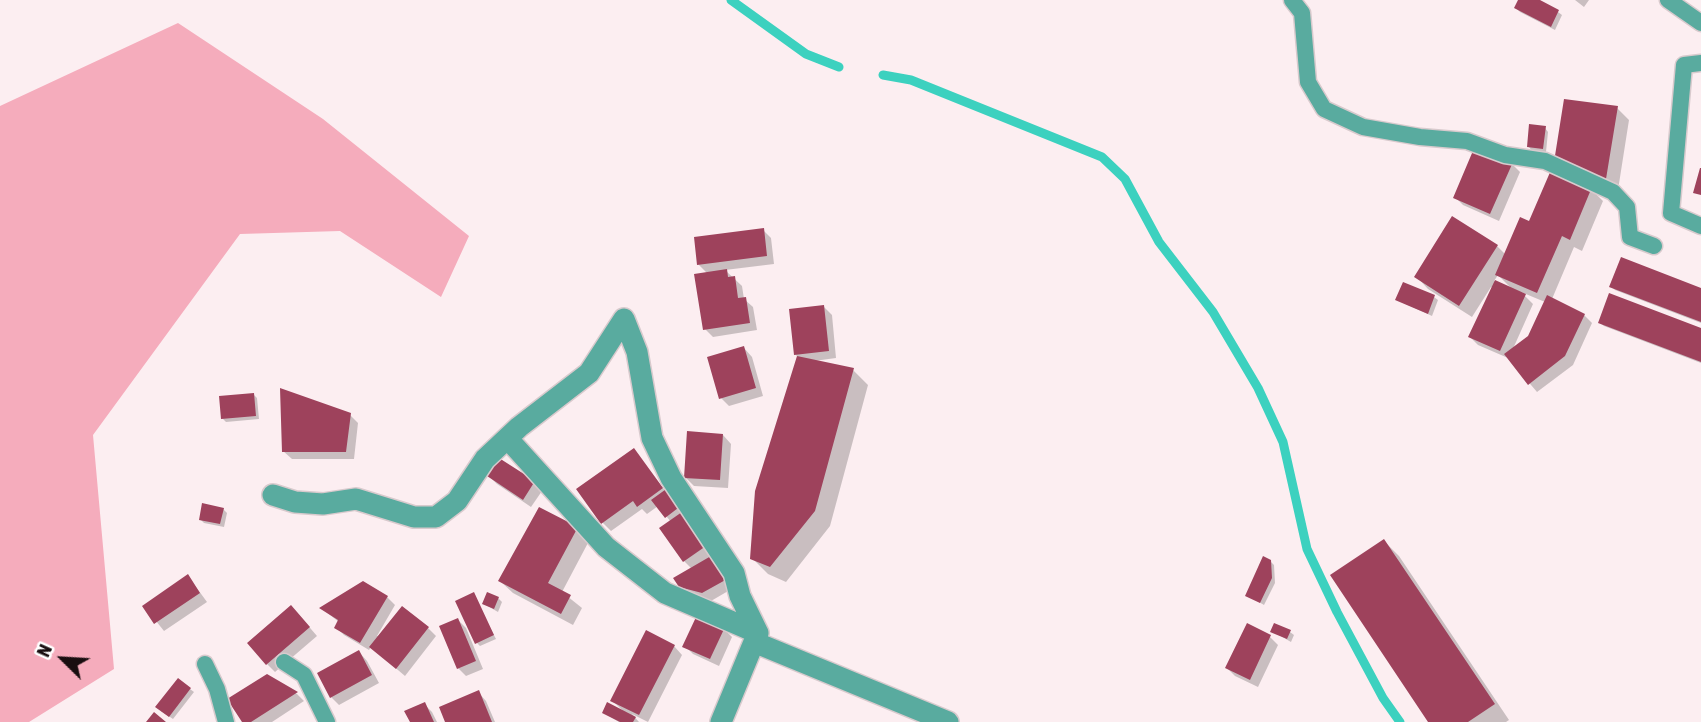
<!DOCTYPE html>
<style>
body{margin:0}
#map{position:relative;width:1701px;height:722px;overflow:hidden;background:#fceef1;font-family:"Asap Condensed",sans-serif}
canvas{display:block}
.north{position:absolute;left:28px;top:624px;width:70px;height:70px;-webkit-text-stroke:5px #fff;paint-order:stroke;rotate:294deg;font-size:19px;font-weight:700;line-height:28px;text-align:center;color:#190e10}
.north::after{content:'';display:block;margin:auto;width:24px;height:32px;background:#190e10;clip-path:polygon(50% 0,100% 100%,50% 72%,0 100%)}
</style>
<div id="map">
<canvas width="1701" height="722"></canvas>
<div class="north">N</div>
</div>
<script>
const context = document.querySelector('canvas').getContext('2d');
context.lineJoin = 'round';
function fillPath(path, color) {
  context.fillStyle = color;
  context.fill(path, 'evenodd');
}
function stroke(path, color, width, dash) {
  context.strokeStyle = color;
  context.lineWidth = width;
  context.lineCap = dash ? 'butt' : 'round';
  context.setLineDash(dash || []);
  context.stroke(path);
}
const green = new Path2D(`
 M178 23 323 119 469 236 441 297 340 231 240 234 93 435 114 669 29 722H0V106Z`);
const shadow = new Path2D(`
 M1520 0H1536L1558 12 1562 15 1555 30 1520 12 1516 8Z
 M1575 0H1589L1584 7Z
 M1617 108 1629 120 1618 190 1568 173Z
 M1545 128 1548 132 1546 152 1532 151 1529 147Z
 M1512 164 1520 172 1499 221 1463 205 1455 197Z
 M1591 189 1603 201 1582 251 1574 247 1552 299 1584 315 1592 323 1573 365 1537 392 1508 358 1478 345 1470 337 1493 288 1491 287 1472 317 1428 289 1416 276 1497 246 1506 255 1529 224ZM1498 275 1512 289 1494 281ZM1521 292 1545 302 1529 337 1512 351 1533 304Z
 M763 230 771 238 774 264 725 270 742 286 744 299 753 307 757 330 713 337 705 329 708 274 698 264Z
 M1612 287 1701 289V323L1615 290Z
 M1434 297 1438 300 1432 316 1397 300Z
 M824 307 832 315 836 358 814 361 853 370 868 385 830 526 786 582 768 574 752 558 798 357 795 354Z
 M1600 323 1701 330V363L1604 326Z
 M744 348 752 357 763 396 729 406 721 398Z
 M253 394 257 398 259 419 226 422 222 418Z
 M350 415 358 423 354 459H292L283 451Z
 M723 435 731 444 728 488 694 486 686 478Z
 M634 450 666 492 685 510 680 513 690 522 735 587 711 601 689 594 680 586 692 569 684 561 671 522 658 506 647 514 642 509 611 531 603 523 578 490Z
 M489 476 534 482 542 491 531 507 497 484Z
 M223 509 227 513 224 527 204 523 200 519Z
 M577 529 589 541 562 592 582 608 573 625 513 593 500 581Z
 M1384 541 1399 556 1509 720 1506 722H1430Z
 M1270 561 1274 565 1275 583 1264 605 1247 595Z
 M188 576 207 602 164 631 144 606Z
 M473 594 496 639 480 646 477 643Z
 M387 597 395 605 377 636 428 628 436 636 405 676 371 647 369 650 344 635 336 627 339 622 321 608Z
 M498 598 502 602 498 612 484 604Z
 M299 615 317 636 275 672 267 664Z
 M458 620 466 628 483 669 466 676 458 668Z
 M1247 626 1270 637 1278 645 1258 687 1235 676 1227 668Z
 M724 629 732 637 719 666 693 654 685 646Z
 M1272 631 1290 632 1294 635 1291 642Z
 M674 646 682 655 648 722 632 714 639 722H619L604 713 624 712 612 700Z
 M359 652 367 661 379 683 339 705 331 697Z
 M267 676 297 694 304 701 272 722H244Z
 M190 689 194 692 173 719 161 711Z
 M478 692 486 701 495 722H447Z
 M424 704 432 712 437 722H412Z`);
const stream = new Path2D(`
 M731 0 806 54 839 67
 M883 75 911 80 1102 157 1125 179 1159 242 1213 312 1258 388 1283 442 1307 549 1337 612 1383 698 1400 722`);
const building = new Path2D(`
 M1518 0H1540L1559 10 1551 27 1514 8Z
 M1564 99 1618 106 1606 179H1592L1554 162Z
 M1529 124 1546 126 1543 149 1527 147Z
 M1475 146 1513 162 1490 214 1453 198Z
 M1700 168H1701V195L1693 193Z
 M1551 170 1592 187 1570 240 1562 236 1537 293 1495 275 1520 217 1529 221Z
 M1452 216 1498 245 1459 306 1414 277Z
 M764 228 767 256 697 265 694 237Z
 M1621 257 1701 288V322L1609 287Z
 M727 269 728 277 735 276 738 298 746 297 750 323 703 330 694 274Z
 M1495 280 1526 294 1500 351 1468 337Z
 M1403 282 1435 295 1428 314 1395 300Z
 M1609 293 1701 328V362L1598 323Z
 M1547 295 1585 314 1565 356 1528 385 1504 354 1528 336Z
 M824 305 829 351 794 355 789 309Z
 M744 346 756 388 719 399 707 357Z
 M797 356 854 368 815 511 770 567 750 559 755 491Z
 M280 388 351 413 346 452H282Z
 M254 393 256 416 221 419 219 396Z
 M687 431 723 434 720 480 684 478Z
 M634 448 663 488 637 507 633 501 601 524 576 489Z
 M499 458 535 481 523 500 487 476Z
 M669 487 682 505 665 518 651 500Z
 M202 503 224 508 220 524 199 520Z
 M539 507 578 527 548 583 571 595 561 614 498 581Z
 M682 512 706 546 683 562 659 528Z
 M1384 539 1495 704 1468 722H1428L1330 575Z
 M711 556 729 578 702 593 679 587 673 578Z
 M1263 556 1271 560 1272 578 1260 603 1245 596Z
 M188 574 200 593 154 624 142 606Z
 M363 581 388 596 360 643 334 628 338 620 319 608Z
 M474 592 494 635 475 644 455 601Z
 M487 592 499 597 494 609 482 604Z
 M291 605 310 627 266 665 247 643Z
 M402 606 429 627 396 669 369 647Z
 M697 615 725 627 710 659 682 647Z
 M458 618 476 661 457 669 439 626Z
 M1247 623 1271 635 1250 680 1225 668Z
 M1274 623 1291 630 1287 639 1270 632Z
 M646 630 675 645 639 715 610 701Z
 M359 650 372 675 330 698 317 673Z
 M267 674 298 692 251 722H242L227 699Z
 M178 678 191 688 169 717 155 707Z
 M479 690 492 722H445L439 707Z
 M425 702 434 722H410L404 711Z
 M607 702 636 717 633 722H620L602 713Z
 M154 712 166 722H146Z`);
const lane = new Path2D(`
 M1292 0 1302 13 1308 82 1324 109 1363 127 1420 137 1467 141 1505 155 1545 161 1613 192 1627 207 1630 237 1654 246
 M1668 0 1701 23
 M1701 63 1684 65 1671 213 1701 226
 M284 662 304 675 327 722
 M205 664 217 689 226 722`);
const street = new Path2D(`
 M508 439 606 547 665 593 758 633
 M273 495 295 502 323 504 356 499 414 517H436L457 501 485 459 519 427 589 373 624 319 637 352 652 438 671 478 734 573 740 596 758 633
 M721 722 754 642 948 722`);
fillPath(green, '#f5acbc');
fillPath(shadow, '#0003');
stroke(stream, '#3cd1bf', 9);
fillPath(building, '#9e425c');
stroke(lane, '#d8cacd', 19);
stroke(street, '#d8cacd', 24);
stroke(lane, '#59ab9f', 16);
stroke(street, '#59ab9f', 21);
</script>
